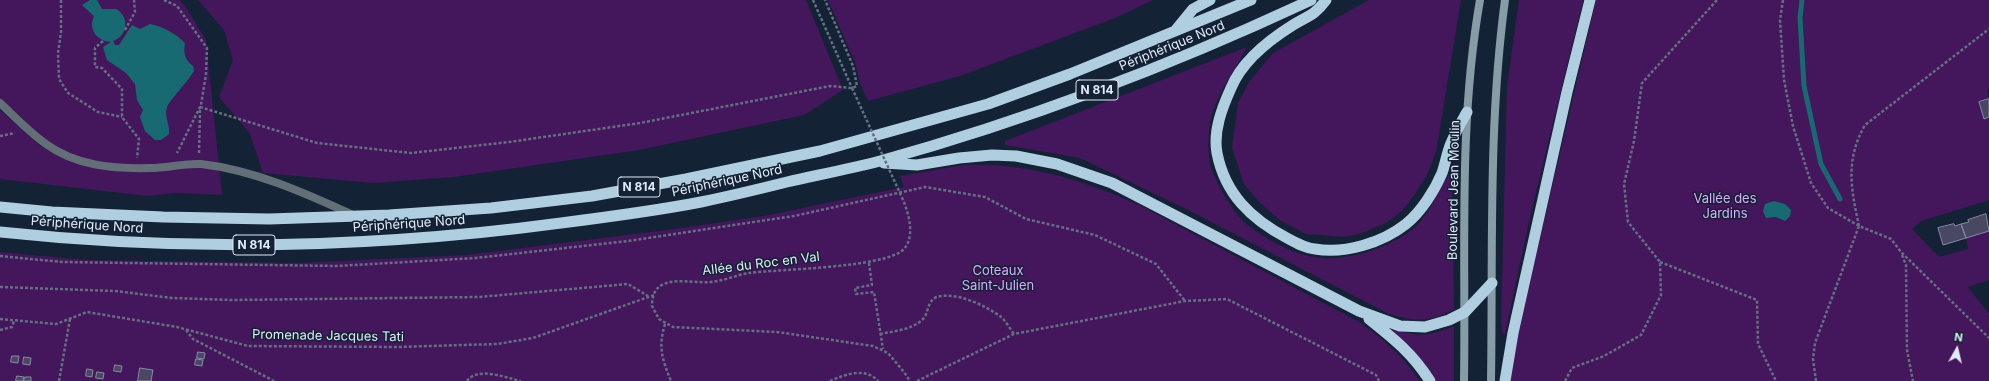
<!DOCTYPE html>
<meta charset="utf-8">
<style>
body{margin:0}
#map{position:relative;width:1989px;height:381px;overflow:hidden;background:#142236;font-family:Inter,sans-serif}
canvas{display:block}
.north{position:absolute;left:1937px;top:329px;width:40px;height:40px;-webkit-text-stroke:3px #142236;paint-order:stroke;rotate:8deg;font-size:11px;font-weight:700;line-height:16px;text-align:center;color:#e0eaf8}
.north::after{content:'';display:block;margin:auto;width:14px;height:18px;background:#e0eaf8;clip-path:polygon(50% 0,100% 100%,50% 72%,0 100%)}
</style>
<div id="map">
<canvas width="1989" height="381"></canvas>
<div class="north">N</div>
</div>
<script>
const context = document.querySelector('canvas').getContext('2d');
context.lineJoin = 'round';
function fillPath(path, color) {
  context.fillStyle = color;
  context.fill(path, 'evenodd');
}
function stroke(path, color, width, dash) {
  context.strokeStyle = color;
  context.lineWidth = width;
  context.lineCap = dash ? 'butt' : 'round';
  context.setLineDash(dash || []);
  context.stroke(path);
}
function drawText(font, color, halo, rows, align = 'center') {
  context.font = font + ' Inter,sans-serif';
  context.lineWidth = 3;
  context.setLineDash([]);
  context.textBaseline = 'middle';
  context.strokeStyle = halo;
  context.fillStyle = color;
  for (const [text, x, y, turn = 0] of rows) {
    context.save();
    context.translate(x, y);
    context.rotate((+turn || 0) * Math.PI / 180);
    context.textAlign = isNaN(turn) ? turn : align;
    if (halo) context.strokeText(text, 0, 0);
    context.fillText(text, 0, 0);
    context.restore();
  }
}
const green = new Path2D(`
 M0 0H179L184 4 206 40 222 195 176 193 147 196 0 179V110L39 145 53 153 60 148 49 143 0 99Z
 M198 0H806L843 90 804 115 639 150 454 177 373 183 263 173 250 134 219 97 233 60 224 30Z
 M828 0H1153L1115 18 960 76 868 101 860 83 856 65Z
 M1369 0H1461L1436 152 1427 175 1415 194 1402 211 1386 223 1362 233 1345 237 1306 234 1281 221 1260 203 1244 184 1232 148 1238 103 1249 82 1273 53Z
 M1519 0H1583L1530 217 1505 334 1502 333 1501 321 1507 86Z
 M1596 0H1989V89L1987 90 1989 99 1979 102 1984 118 1989 117V200L1921 221 1912 229 1939 257 1968 249 1966 238 1989 231V280L1968 287 1989 314V381H1510L1518 332Z
 M1247 47C1236 69 1219 90 1212 114 1208 127 1207 156 1211 168 1214 179 1236 216 1244 222 1265 239 1296 257 1323 258 1351 260 1386 248 1409 232 1429 218 1438 190 1452 170L1454 310C1427 322 1417 322 1389 314L1186 209 1080 158 1005 145V141Z
 M964 165C1029 163 1083 180 1141 206L1361 323C1385 340 1404 358 1420 381H0V252L86 260 297 263 467 255 667 230 764 216 904 187 900 176Z
 M1454 326V381H1436L1430 370 1392 330C1419 336 1428 337 1454 326Z`);
const water = new Path2D(`
 M90 0H97L102 9H116C130 17 128 36 113 41L115 45H119L132 25 140 29 150 24C164 27 175 33 185 43 183 53 185 60 193 66L194 71C189 80 170 100 167 107 164 116 170 125 169 134L161 140H155L145 131 140 117 143 110 137 100 135 84 126 73 107 60 103 47 111 42C97 41 88 30 94 16L82 5Z
 M1774 201 1785 204 1791 210 1790 216 1785 221 1776 217 1766 218 1763 211 1765 204Z`);
const stream = new Path2D(`
 M1802 0 1800 18 1804 86 1821 164 1840 199`);
const building = new Path2D(`
 M1989 99V117L1984 119 1979 102Z
 M1986 214 1989 231 1966 238 1961 224 1969 222 1968 220Z
 M1954 224 1955 226 1961 224 1966 238 1943 245 1938 228Z
 M198 352 205 353 204 359 197 358Z
 M12 356H19L18 363 11 362Z
 M24 357 31 358 30 365 23 364Z
 M196 359 203 360 202 366 195 365Z
 M115 365 122 366 121 372 114 371Z
 M140 368 153 370 151 381H138Z
 M87 369 93 370 92 377 86 376Z
 M97 372 104 373 103 379 96 378Z
 M17 376 24 377 23 381H16Z
 M25 377H31V381H24Z`);
const path = new Path2D(`
 M61 0V32L58 53 59 79 68 93 98 112 122 117
 M164 0 177 6 207 48 206 74 201 105 177 153
 M813 0 852 88
 M1783 0 1780 20 1784 80 1793 126 1811 183 1828 208 1859 226 1891 239 1901 252 1989 338
 M125 30 135 12 134 0
 M103 41 95 48V67L102 68 122 89V117L139 139 137 158
 M200 107 317 143 411 153 509 142 640 123 830 86 852 88 857 86 853 66 825 0
 M0 136 15 133
 M199 153 200 110
 M904 202C909 216 915 236 904 249 886 268 779 269 749 273 736 275 724 281 710 282 689 284 652 271 652 306L659 319 673 327 777 332 873 346 888 353 904 372 910 381
 M1859 226C1851 189 1845 160 1865 125L1989 29
 M1902 255 1906 265 1907 350 1913 381
 M0 256 62 262 337 266 476 258 628 241 794 216 925 187 985 197 1026 219 1095 235 1156 264 1185 301
 M1660 262 1757 300 1758 344 1776 381
 M869 263 872 285 855 288 856 294 874 292 883 349
 M0 287 115 291 172 298 232 300 479 297 628 284 648 296
 M0 319 56 324 87 312 177 327 248 346 398 347 462 345 497 344 533 338 654 295
 M665 324C658 347 662 359 671 381
 M0 330 12 327 14 321
 M186 330 193 339 274 381
 M880 334C894 331 912 330 923 319 929 313 927 300 937 297 955 291 987 306 1001 317 1006 321 1010 329 1014 334
 M59 381 70 319
 M467 381C478 366 506 378 521 381
 M830 381C846 374 865 367 878 381
 M917 381 1014 334 1185 301 1227 299 1376 375 1379 381
 M1565 381 1572 368 1604 356 1641 335 1661 295 1660 262 1628 222 1624 184 1634 141 1642 83 1717 0
 M1816 381 1813 359 1815 343 1859 226`);
const service = new Path2D(`
 M0 103C15 117 29 132 46 144 76 166 114 169 150 168 166 168 186 163 201 164 254 170 305 193 353 215`);
const secondary = new Path2D(`
 M1464 381C1466 254 1458 125 1480 0
 M1491 381C1493 254 1488 126 1505 0`);
const trunk = new Path2D(`
 M1326 0C1315 15 1308 16 1293 25 1269 40 1242 61 1231 88 1222 108 1213 131 1217 153 1225 194 1251 219 1287 238 1296 243 1305 248 1315 249 1345 254 1382 243 1406 224 1421 212 1435 190 1442 173 1446 162 1447 151 1452 141 1456 131 1462 121 1467 112
 M1175 31 1193 9 1210 0
 M884 163 917 165 959 158 992 155 1016 156 1057 164 1112 183 1359 311 1400 326 1425 327 1449 320 1465 312 1492 283
 M0 207 52 212 163 217 269 219 389 215 491 208 592 196 686 179 820 151 988 104 1070 74 1251 0
 M0 232C186 252 375 248 561 223 608 217 655 211 701 202 730 196 759 189 787 182 818 175 849 169 880 161 1028 120 1172 65 1311 0
 M1369 319C1394 339 1412 353 1430 381
 M1505 381 1513 333 1567 92 1590 0`);
const pathBridge = new Path2D(`
 M852 88 904 202`);
const shields = [
 [1097,90,42],
 [639,187,42],
 [254,245,42]
];
const shieldNames = [
 ["N 814",1097,90],
 ["N 814",639,187],
 ["N 814",254,245]
];
const streetNames = [
 ["Périphérique Nord",1172,46,-22],
 ["Périphérique Nord",727,181,-12],
 ["Boulevard Jean Moulin",1454,190,-89],
 ["Périphérique Nord",409,224,-4],
 ["Périphérique Nord",87,225,4],
 ["Allée du Roc en Val",761,264,-7],
 ["Promenade Jacques Tati",328,336,1]
];
const parkNames = [
 ["Vallée des",1725,199],
 ["Jardins",1725,214],
 ["Coteaux",998,271],
 ["Saint-Julien",998,286]
];
fillPath(green, '#44165b');
fillPath(water, '#176a72');
stroke(stream, '#176a72', 5);
fillPath(building, '#494863');
stroke(building, '#8888a6', 1);
stroke(path, '#637081', 2.5, [3, 2]);
stroke(service, '#626f76', 8);
stroke(secondary, '#869ca7', 8);
stroke(trunk, '#afcedf', 11);
stroke(pathBridge, '#637081', 2.5, [3, 2]);
for (const [x, y, w] of shields) {
  const box = new Path2D();
  box.roundRect(x - w / 2, y - 10, w, 20, 3);
  context.fillStyle = '#142236';
  context.fill(box);
  stroke(box, '#e0eaf8', 1);
}
drawText('bold 12px', '#e0eaf8', null, shieldNames);
drawText('13px', '#e0eaf8', '#142236', streetNames);
drawText('13px', '#dca9fb', '#142236', parkNames);
</script>
